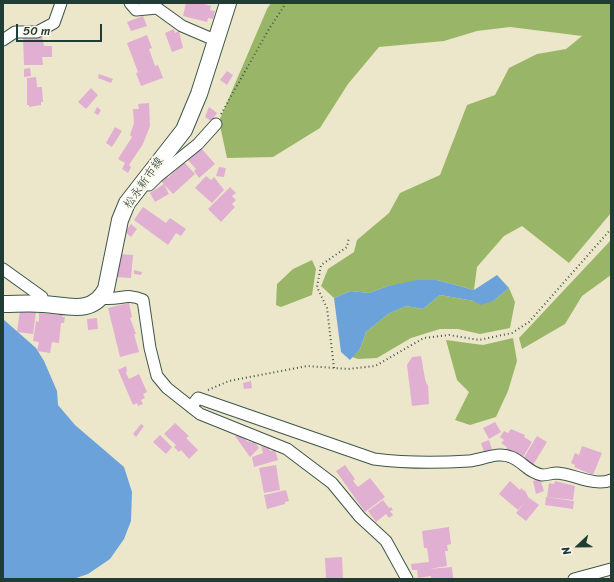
<!DOCTYPE html>
<meta charset="utf-8">
<style>
body{margin:0}
#map{position:relative;width:614px;height:582px;overflow:hidden;background:#ece7ca;font-family:Sriracha,sans-serif}
canvas{display:block}
.frame{position:absolute;inset:0;border:4px solid #1f3d34;pointer-events:none}
.north{position:absolute;left:558px;top:526px;width:40px;height:40px;-webkit-text-stroke:3px #fbf7ec;paint-order:stroke;rotate:248deg;font-size:11px;font-weight:700;line-height:16px;text-align:center;color:#1f3d34}
.north::after{content:'';display:block;margin:auto;width:14px;height:18px;background:#1f3d34;clip-path:polygon(50% 0,100% 100%,50% 72%,0 100%)}
.scale{position:absolute;left:16px;top:24px;width:86px;height:18px;box-sizing:border-box;border:2px solid #1f3d34;border-top:0;padding-left:5px;font-size:12px;line-height:14px;white-space:nowrap;color:#1f3d34;-webkit-text-stroke:3px #fbf7ec;paint-order:stroke}
</style>
<div id="map">
<canvas width="614" height="582"></canvas>
<div class="frame"></div>
<div class="north">N</div>
<div class="scale">50 m</div>
</div>
<script>
const context = document.querySelector('canvas').getContext('2d');
context.lineJoin = 'round';
function fillPath(path, color) {
  context.fillStyle = color;
  context.fill(path, 'evenodd');
}
function stroke(path, color, width, dash) {
  context.strokeStyle = color;
  context.lineWidth = width;
  context.lineCap = dash ? 'butt' : 'round';
  context.setLineDash(dash || []);
  context.stroke(path);
}
function drawText(font, color, halo, rows, align = 'center') {
  context.font = font + ' Sriracha,"Klee One",sans-serif';
  context.lineWidth = 4;
  context.setLineDash([]);
  context.textBaseline = 'middle';
  context.strokeStyle = halo;
  context.fillStyle = color;
  for (const [text, x, y, turn = 0] of rows) {
    context.save();
    context.translate(x, y);
    context.rotate((+turn || 0) * Math.PI / 180);
    context.textAlign = isNaN(turn) ? turn : align;
    if (halo) context.strokeText(text, 0, 0);
    context.fillText(text, 0, 0);
    context.restore();
  }
}
const forest = new Path2D(`
 M271 3H611V213L569 263 522 226 504 236 477 267 474 290 437 280 388 286 369 293 351 291 334 298 321 286 328 269 354 252 357 240 389 213 400 193 440 175 467 105 495 95 509 68 537 54 566 49 582 36 510 27 477 31 444 41 379 47 348 84 320 128 273 157 227 158 219 121 267 9Z
 M611 240V275L582 296 565 324 522 349 519 338Z
 M312 260 316 269 312 295 281 307 276 305 277 284 293 269Z
 M509 288 515 302 510 328 480 334 458 329H440L411 338 377 358 358 359 352 357 360 349 366 332 388 314 406 306 423 309 440 295 474 301H493Z
 M513 338 517 361 508 391 496 417 470 425 455 420 469 392 457 380 446 340 483 345Z`);
const water = new Path2D(`
 M497 275 509 288 493 301 480 305 474 301 440 295 423 309 406 306 388 314 366 332 360 349 350 360 341 352 334 298 351 291 369 293 388 286 417 280H437L474 290Z
 M3 319 36 348 44 361 57 391 58 405 75 425 124 467 132 492 131 521 124 539 110 559 88 574 73 579H3Z`);
const building = new Path2D(`
 M186 3H201L211 6 210 10 215 11 213 19 208 18 207 22 183 16Z
 M143 16 147 26 131 31 127 22Z
 M174 29 175 33 179 31 183 48 172 52 165 33Z
 M147 35 152 48 149 49 155 66 158 65 163 78 141 86 136 73 146 69 138 72 127 43Z
 M23 36H42L44 46H52V57H42L43 65H24Z
 M30 68 31 76 24 77V69Z
 M227 71 233 75 227 85 220 80Z
 M99 74 113 79 111 83 98 78Z
 M36 77 37 87H42L43 102H41V105L29 107V105H27V78Z
 M91 88 98 95 86 109 78 102Z
 M149 103 150 126 143 144 129 165 131 167 128 173 122 169 125 163 118 159 132 137 130 135 134 123 133 109H139L138 104Z
 M97 107 101 110 98 115 94 113Z
 M209 107 217 113 211 121 205 117Z
 M115 127 122 131 112 147 106 143Z
 M200 147 215 164 199 178 194 171 196 169 187 159Z
 M184 162 195 174 173 194 160 180 166 175 168 178Z
 M219 167 226 168 224 177 216 176Z
 M206 176 211 180 214 177 224 190 212 203 195 188Z
 M164 184 169 194 155 202 150 193Z
 M230 187 236 193 232 196 236 200 232 204 235 207 221 222 208 209Z
 M143 207 166 223 170 218 186 229 181 236 176 233 168 245 134 220Z
 M131 224 137 229 131 237 125 232Z
 M120 254 133 255 131 278 116 277V267H119Z
 M134 270 142 272 141 275 134 274Z
 M129 303 132 317 130 318 136 334H134L139 352 120 357 108 308Z
 M20 310 36 312 33 334 17 332Z
 M39 313 62 315V317H65L64 323H61L59 343 52 342 50 353 37 351 39 342 33 341 36 321 39 322Z
 M97 318 98 329 88 330 87 319Z
 M421 356 425 379 427 385 428 384 429 404 412 406 407 365 412 357Z
 M126 366 127 370 126 373 129 379 139 374 147 392 143 394 145 398 141 400 143 404 138 406 137 403 133 405 118 370Z
 M251 381 252 388 244 389 243 383Z
 M495 422 501 432 489 439 483 428Z
 M175 423 189 436 186 438 198 450 189 459 181 450 179 452 174 447 176 445 164 434Z
 M141 424 144 426 136 437 133 434Z
 M511 429 525 435 524 437 532 442 523 457 512 450 511 453 506 450 507 447 501 443 504 440 500 437 504 431 508 433Z
 M239 434 248 442 250 441 251 443 254 441 259 448 250 457 235 436Z
 M160 435 172 447 166 454 153 442Z
 M537 436 547 442 533 465 523 459Z
 M489 440 492 449 484 452 481 443Z
 M261 446 269 448 270 451 275 450 278 460 254 467 252 457 263 453Z
 M582 446 602 453 593 475 574 467 575 465 571 463 575 453 579 455Z
 M276 465 280 490 264 493 259 468Z
 M345 465 355 479 353 481 358 487 370 478 385 497 365 512 336 471Z
 M540 479 544 491 536 494 533 481Z
 M510 481 520 490 521 488 526 492 528 497 539 505 526 521 516 513 527 500 518 510 499 494Z
 M555 481 575 486 573 500 547 497 549 483 554 484Z
 M286 490 289 501 285 502V504L267 509 264 495Z
 M546 497 574 501 573 509 545 505Z
 M383 500 389 508 391 507 393 510 390 511 393 515 389 518 386 514 376 522 368 511Z
 M449 527 451 544 447 545 448 551H445L447 566 429 569 452 567 453 578 431 579V576L418 578 417 570H412L411 564 429 562 427 548H424L422 531Z
 M342 557 343 579H326L325 558Z`);
const path = new Path2D(`
 M221 114 269 29 286 3
 M334 368 327 308 317 287 321 265 347 247 349 237
 M208 390 229 381 307 366 348 369 375 366 424 338 449 335 479 340 512 333 529 322 611 229`);
const street = new Path2D(`
 M130 3 136 10 157 8 182 26 217 41
 M3 40 15 32H37L54 23 61 3
 M149 185 157 177 198 144 216 124
 M3 269 42 297 44 304
 M101 298C120 301 126 292 143 300L150 348 157 376 167 388 200 414 287 449 332 483 360 517 386 541 407 579
 M191 407 198 398 374 459C405 463 437 463 469 461 482 460 498 451 511 457 522 461 529 473 542 475 547 475 552 473 557 473 574 474 595 487 611 480
 M574 579 611 569`);
const secondary = new Path2D(`
 M3 304C16 304 30 303 43 304 67 305 92 316 106 289L120 220 127 203 184 130 199 94 228 3`);
const streetNames = [
 ["松永新市線",144,183,-55]
];
fillPath(forest, '#99b668');
fillPath(water, '#6ba2d9');
fillPath(building, '#e1afd2');
stroke(street, '#3e564a', 13);
stroke(secondary, '#3e564a', 18);
stroke(path, '#3e564a', 2, [1, 3]);
stroke(street, '#fff', 11);
stroke(secondary, '#fff', 16);
drawText('12px', '#1f3d34', '#fbf7ec', streetNames);
</script>
